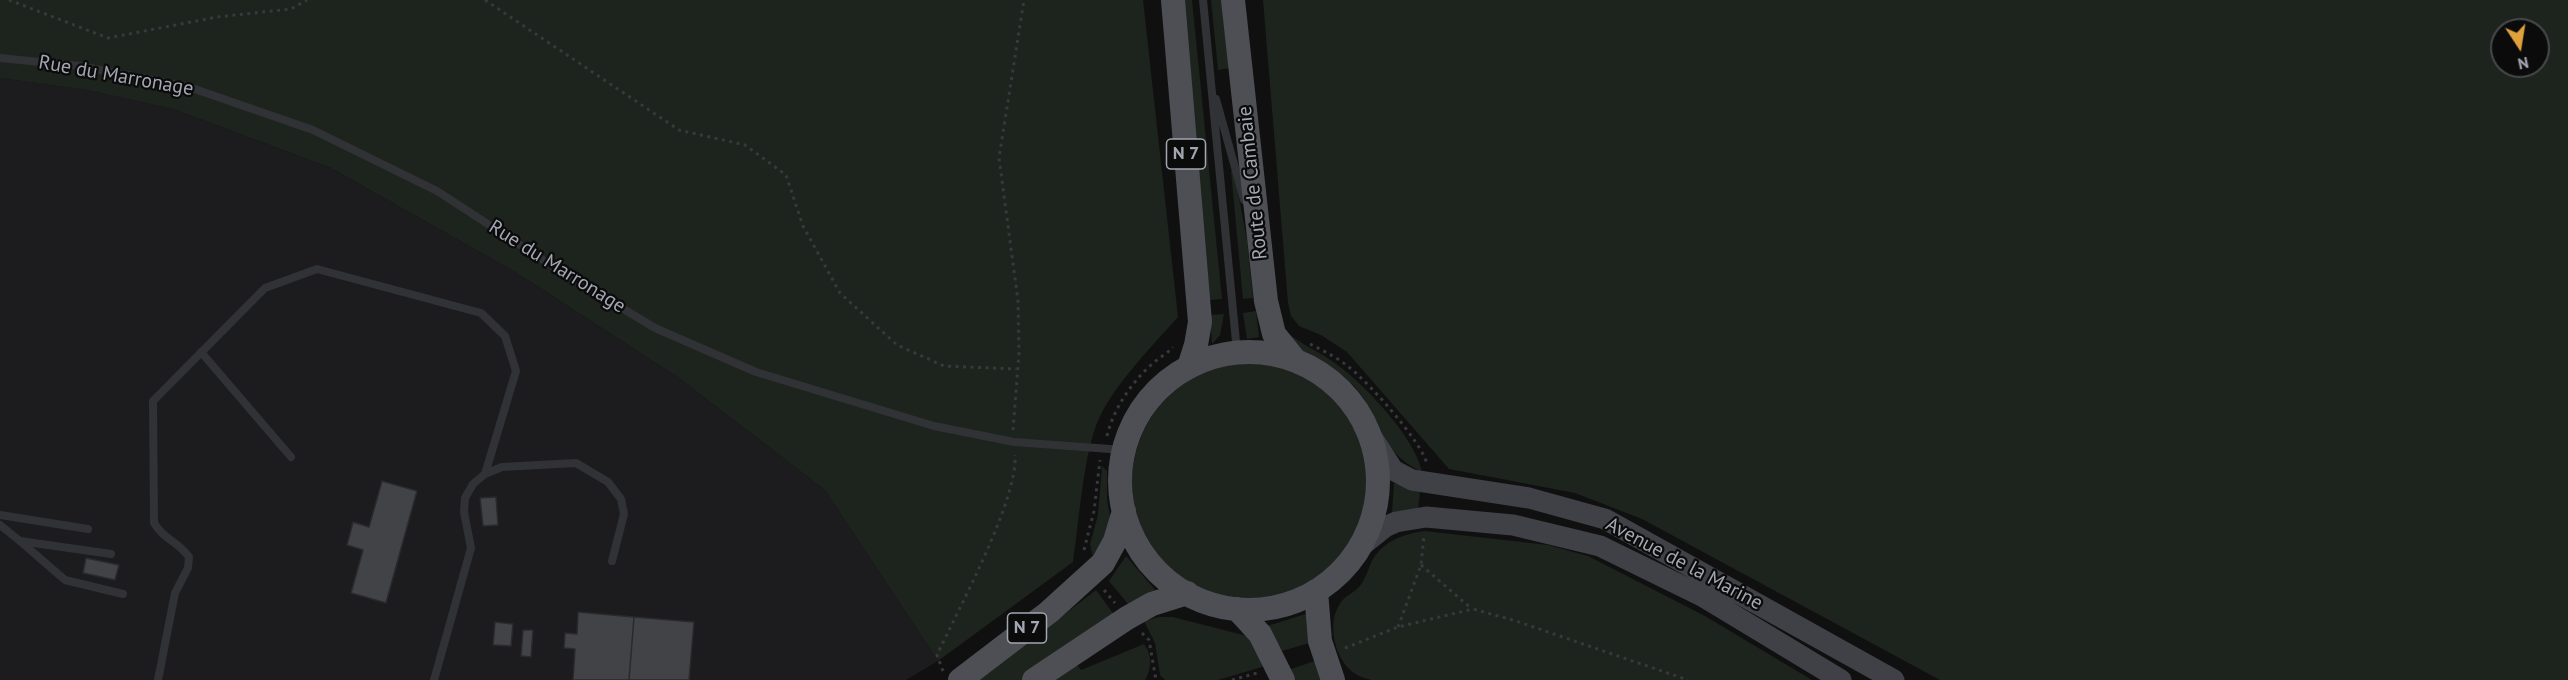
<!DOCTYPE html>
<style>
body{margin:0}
#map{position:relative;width:2568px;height:680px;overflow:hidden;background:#101011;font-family:"PT Sans",sans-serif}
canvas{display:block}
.north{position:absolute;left:2490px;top:18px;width:60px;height:60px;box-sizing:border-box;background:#0b0b0c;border:2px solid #47494e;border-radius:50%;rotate:168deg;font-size:16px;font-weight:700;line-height:24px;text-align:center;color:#a2a7b1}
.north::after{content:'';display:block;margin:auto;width:21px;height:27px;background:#dfa23a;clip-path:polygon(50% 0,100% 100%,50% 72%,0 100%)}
</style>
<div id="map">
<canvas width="2568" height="680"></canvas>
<div class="north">N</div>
</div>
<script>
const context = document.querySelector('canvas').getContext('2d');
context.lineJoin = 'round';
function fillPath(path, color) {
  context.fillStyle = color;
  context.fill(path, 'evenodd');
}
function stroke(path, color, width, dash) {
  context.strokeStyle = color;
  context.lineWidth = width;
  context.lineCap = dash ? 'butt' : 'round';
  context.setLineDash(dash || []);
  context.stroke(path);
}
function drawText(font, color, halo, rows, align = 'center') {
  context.font = font + ' "PT Sans",sans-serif';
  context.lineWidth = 4.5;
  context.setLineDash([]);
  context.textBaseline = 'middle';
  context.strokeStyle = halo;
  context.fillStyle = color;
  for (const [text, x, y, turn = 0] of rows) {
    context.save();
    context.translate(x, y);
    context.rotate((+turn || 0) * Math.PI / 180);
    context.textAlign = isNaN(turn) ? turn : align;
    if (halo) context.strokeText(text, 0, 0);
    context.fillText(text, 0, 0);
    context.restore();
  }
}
const built = new Path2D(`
 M0 78 87 90 173 109 331 168 517 273 679 378 825 490 938 661 906 680H0Z`);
const green = new Path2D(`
 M0 0H1143L1178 317C1152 346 1112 387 1097 423 1083 459 1079 522 1073 562L938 661 825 490 679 378 517 273 331 168 173 109 87 90 0 78Z
 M1180 0H1192L1222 299 1209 300Z
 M1211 0H1223L1230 68 1218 70Z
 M1263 0H2568V680H1940L1642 519 1575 493 1449 469 1347 352 1321 335 1299 326 1291 316 1288 303ZM2502 30H2538V66H2502Z
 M1231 171H1234L1247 240 1253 298 1243 299Z
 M1256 311 1259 337 1247 339 1243 313Z
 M1224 314 1220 335 1212 344 1210 315Z
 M1283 329C1297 342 1314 349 1329 359 1360 379 1415 436 1422 472 1378 452 1383 417 1354 386 1335 366 1310 357 1287 344Z
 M1132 482a119 119 0 1 1 238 0a119 119 0 1 1-238 0Z
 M1102 466 1107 471V499L1112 528 1094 562 1090 544 1098 515Z
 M1394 483 1420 490 1418 510 1392 512Z
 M1425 531 1548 545 1588 556 1705 616 1812 680H1371C1366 678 1359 677 1354 673 1334 659 1326 622 1341 602 1345 596 1354 593 1359 587 1366 579 1368 568 1373 559 1385 540 1404 534 1425 531Z
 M1126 556 1157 592 1128 604 1109 581Z
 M1096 590 1115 616 1024 680H979Z
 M1312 612 1313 642 1282 651 1267 626Z
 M1159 617H1173L1247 636 1266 663 1262 667 1218 680H1165L1160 675 1155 643 1144 621Z
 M1144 644C1152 654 1152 669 1145 680H1054L1077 665 1081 670Z
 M1318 660 1326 680H1291L1288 670Z`);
const building = new Path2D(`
 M382 481 417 491 386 603 351 593 363 550 347 545 353 522 369 527Z
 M496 497 498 525 483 526 480 498Z
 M86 558 119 565 115 580 83 573Z
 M578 612 634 617 629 680H573L575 649 564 648 565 633 577 634Z
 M634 617 694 622 689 680H629Z
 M495 622 513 624 511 646 493 645Z
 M523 630H533L531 657 521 656Z`);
const path = new Path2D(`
 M9 0 108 38 217 17 291 9 307 0
 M485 0 679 130 745 145 786 175 803 226 840 293 897 345 944 366 1016 369
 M1310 344C1324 351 1338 358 1350 368 1370 384 1421 441 1427 464
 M1013 430 1019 353 1018 301 999 158 1024 0
 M1107 436C1113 410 1131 383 1151 365 1158 358 1167 354 1173 347
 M1084 550 1094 511 1100 460
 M1421 565 1472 609
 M1104 590 1115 603
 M1398 627 1421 565 1424 536
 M1142 633 1149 640 1156 680
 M1345 648 1398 627 1473 609 1516 621 1688 680
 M943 671 937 655C958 610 1018 500 1015 455
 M1232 680 1257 673`);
const lane = new Path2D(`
 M1203 0 1237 352
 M0 58 80 66 189 87 313 130 437 191 551 265 655 328 756 372 934 426 1014 442 1124 450
 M1216 99 1244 200
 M201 352 291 457
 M0 515 88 529
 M0 525 20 541 111 554
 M20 541 65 580 123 594
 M158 680 175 593 188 568 189 557C177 540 165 541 154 523L153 401 265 288 317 269 481 313 505 336 516 371 485 474
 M434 680 471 548 464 512 465 498 473 484 485 474 502 467 576 463 608 482 621 499 624 514 612 561`);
const secondary = new Path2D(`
 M1372 437 1393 470 1412 480 1529 498 1605 519 1894 680
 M1360 547 1385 527 1396 522 1426 517 1513 525 1600 546 1702 596 1841 680`);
const primary = new Path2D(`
 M1173 0 1200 322 1196 345 1189 367
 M1233 0 1266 301 1274 334 1294 359
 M1120 481a129 129 0 1 1 258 0a129 129 0 1 1-258 0Z
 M1316 591 1320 641 1333 680
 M1237 609 1260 634 1283 680
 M960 680 1049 612 1103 563 1115 541 1124 511
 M1034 680 1127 618 1152 604 1187 593`);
const shields = [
 [1186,154,39],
 [1027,628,39]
];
const shieldNames = [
 ["N 7",1186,154],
 ["N 7",1027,628]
];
const streetNames = [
 ["Rue du Marronage",116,76,10],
 ["Route de Cambaie",1253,183,-96],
 ["Rue du Marronage",557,267,32],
 ["Avenue de la Marine",1684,564,28]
];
fillPath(built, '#1c1c1e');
fillPath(green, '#1d231d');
fillPath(building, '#414347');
stroke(building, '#2a2a2d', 1.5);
stroke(path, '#37393d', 3, [3, 4.5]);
stroke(lane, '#313236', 8);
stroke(secondary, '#404146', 21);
stroke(primary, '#4e4f54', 24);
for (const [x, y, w] of shields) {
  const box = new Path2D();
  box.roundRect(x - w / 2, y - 15, w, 30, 4.5);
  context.fillStyle = '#0b0b0c';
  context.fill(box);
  stroke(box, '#a2a7b1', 1.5);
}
drawText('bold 18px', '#a2a7b1', null, shieldNames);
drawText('20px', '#a2a7b1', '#0b0b0c', streetNames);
</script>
